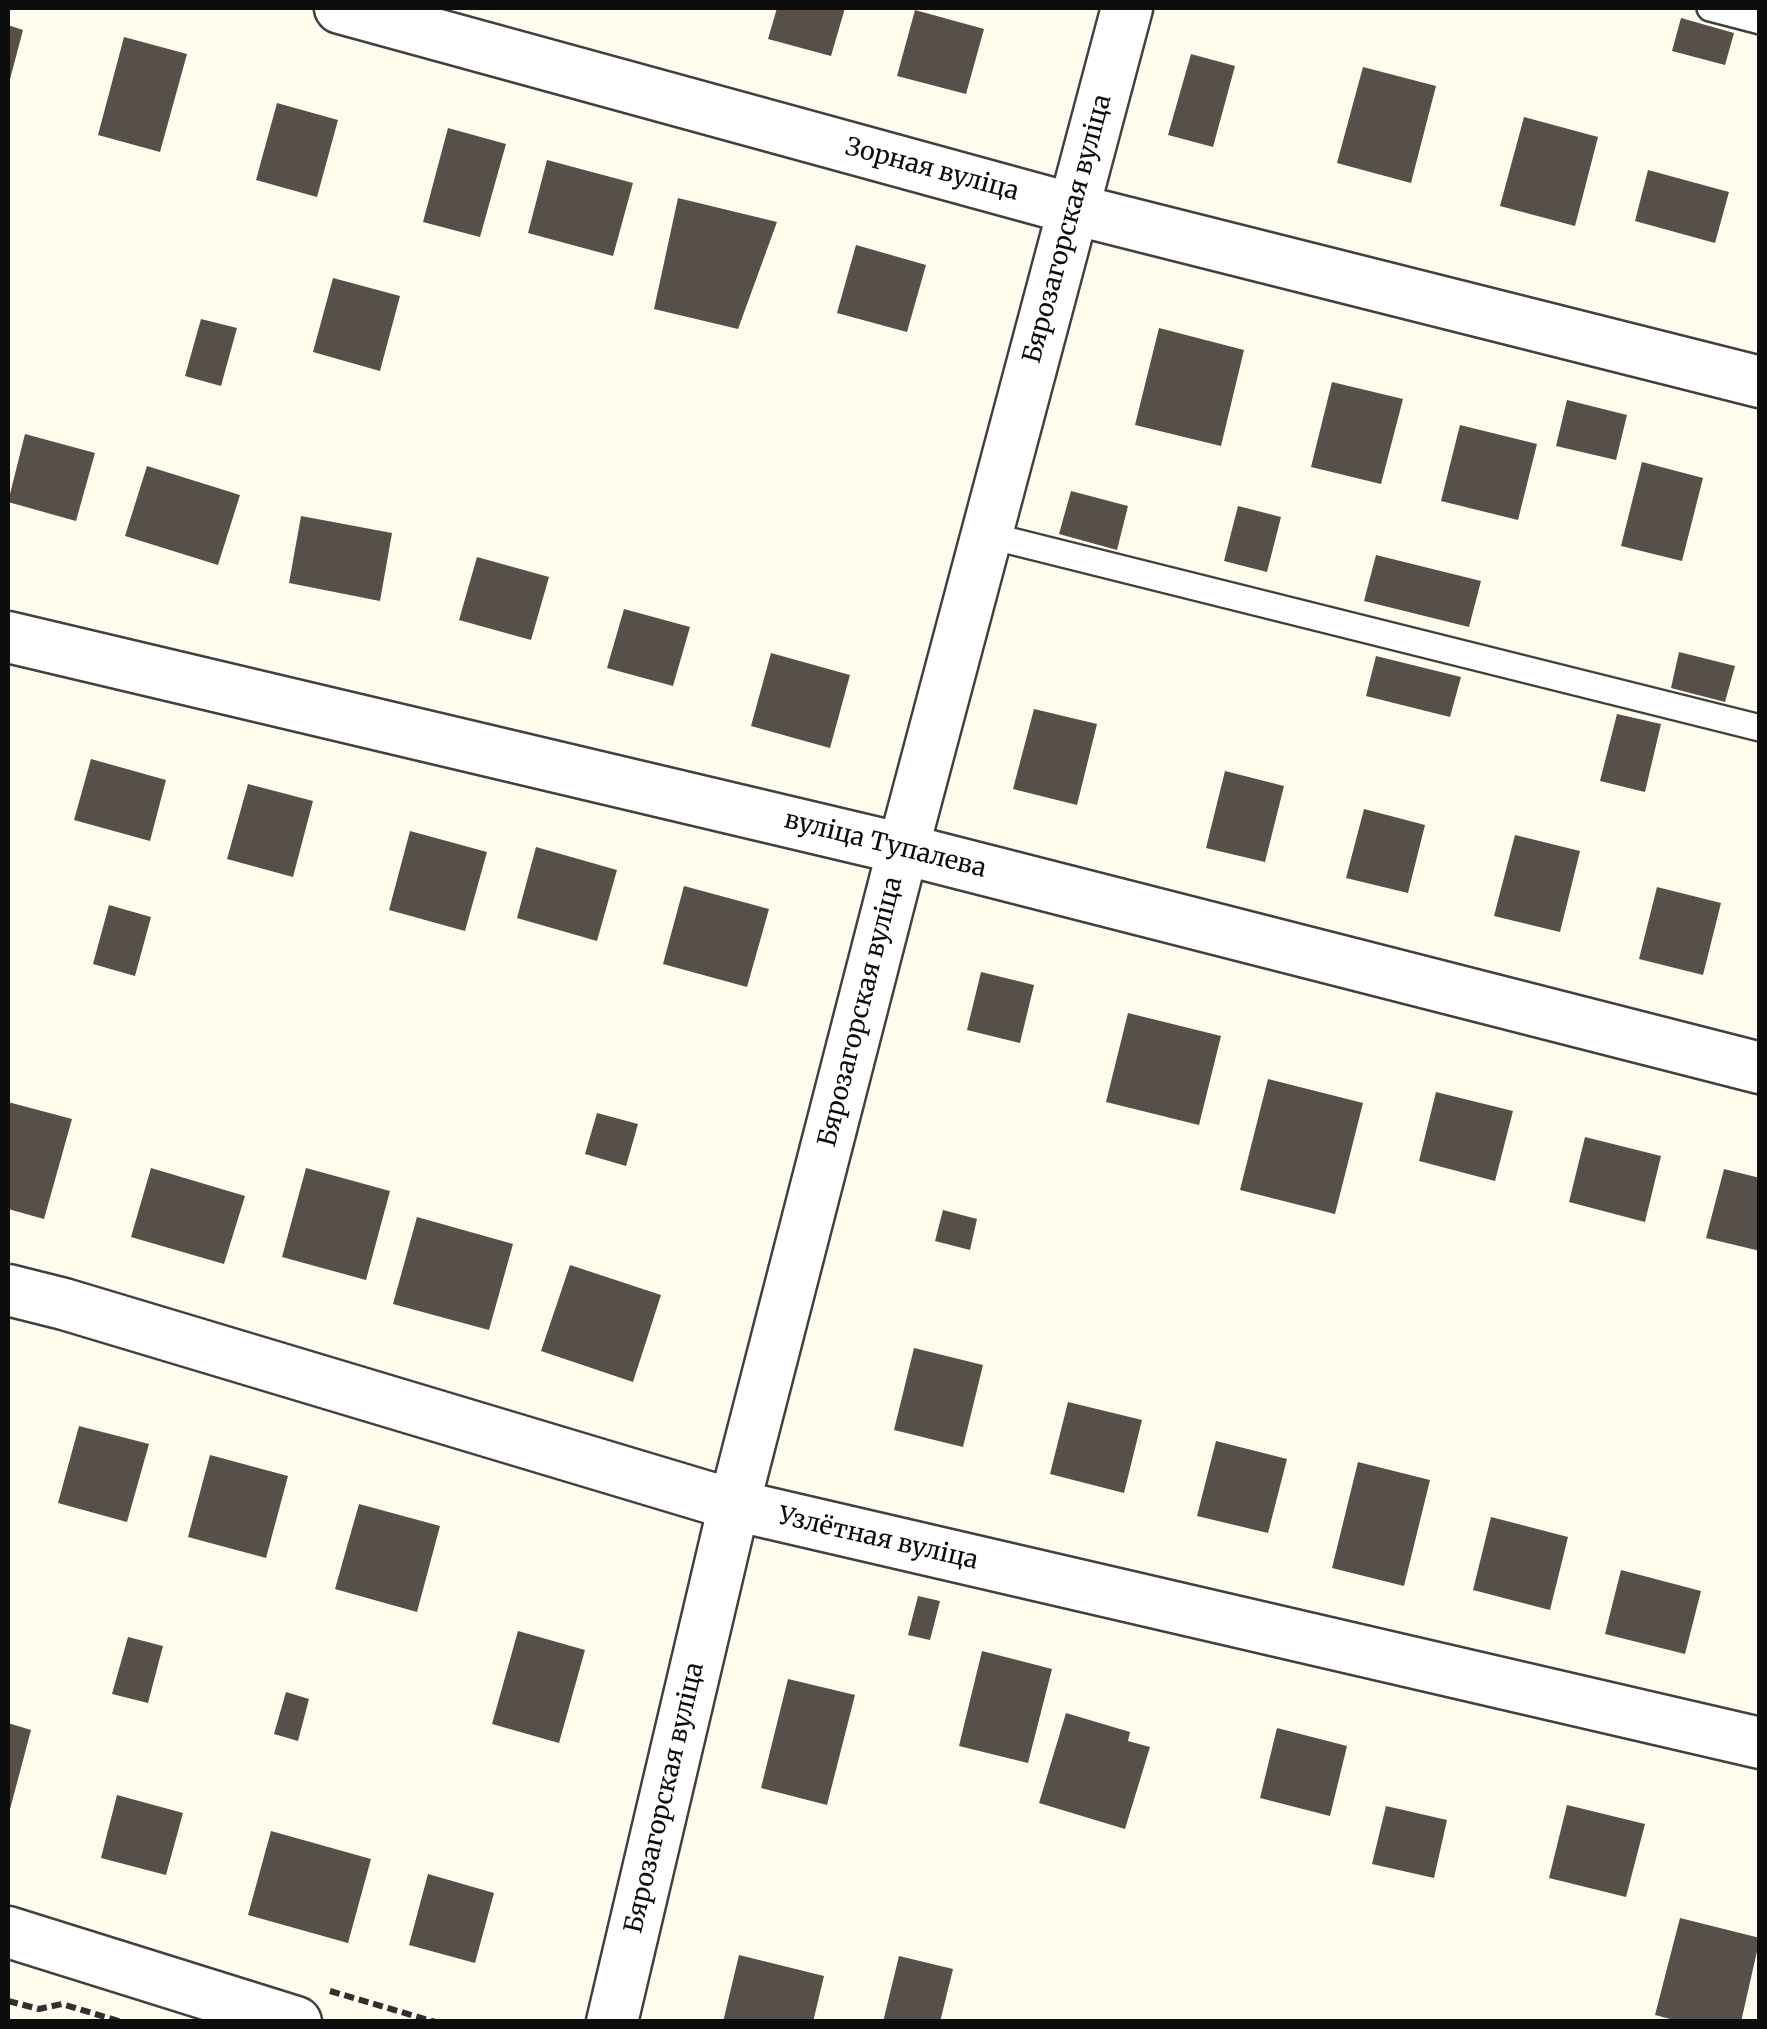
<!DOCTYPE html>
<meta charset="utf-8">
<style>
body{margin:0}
#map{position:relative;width:1767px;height:2029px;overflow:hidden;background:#fffcee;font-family:Merriweather,serif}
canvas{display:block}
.frame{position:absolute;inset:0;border:10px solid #0d0d0d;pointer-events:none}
</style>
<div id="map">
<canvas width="1767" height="2029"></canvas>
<div class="frame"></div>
</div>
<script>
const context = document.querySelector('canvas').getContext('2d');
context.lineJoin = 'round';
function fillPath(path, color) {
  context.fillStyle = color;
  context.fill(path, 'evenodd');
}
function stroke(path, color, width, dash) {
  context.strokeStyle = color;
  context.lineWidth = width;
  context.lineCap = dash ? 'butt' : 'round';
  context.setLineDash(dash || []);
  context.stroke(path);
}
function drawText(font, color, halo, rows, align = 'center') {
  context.font = font + ' Merriweather,serif';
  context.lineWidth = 10;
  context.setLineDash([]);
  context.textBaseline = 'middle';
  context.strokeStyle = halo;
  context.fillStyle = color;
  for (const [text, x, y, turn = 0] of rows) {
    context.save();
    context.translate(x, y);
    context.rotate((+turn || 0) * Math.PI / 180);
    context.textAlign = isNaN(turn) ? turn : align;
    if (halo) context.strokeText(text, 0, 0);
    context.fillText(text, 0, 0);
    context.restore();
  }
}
const building = new Path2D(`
 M777 8H845L831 56 768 39Z
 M915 10 984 29 966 94 897 76Z
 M1681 18 1734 33 1725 65 1672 51Z
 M8 25 23 30 9 83H8Z
 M124 37 187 54 160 152 98 135Z
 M1191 54 1235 66 1213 147 1168 135Z
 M1363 67 1436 86 1411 183 1337 163Z
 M277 103 338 120 317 197 256 180Z
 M1524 117 1598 137 1575 226 1500 206Z
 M448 128 506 144 480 237 423 222Z
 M547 160 633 183 613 256 528 233Z
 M1648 170 1729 192 1715 243 1635 221Z
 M678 198 777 222 738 329 654 309Z
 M856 245 926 265 907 332 837 313Z
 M333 278 400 296 380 371 313 352Z
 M201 319 237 328 221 386 185 376Z
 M1159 328 1244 350 1221 446 1135 425Z
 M1332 382 1403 399 1381 484 1311 467Z
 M1567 400 1627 415 1616 460 1556 446Z
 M1460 425 1537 444 1518 520 1441 501Z
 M25 434 95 453 76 521 8 502Z
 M1642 462 1703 478 1682 561 1621 546Z
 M147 466 240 495 218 565 125 536Z
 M1071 491 1128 506 1117 550 1059 534Z
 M1238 506 1281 517 1267 572 1224 561Z
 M301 516 392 533 380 601 289 583Z
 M1376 555 1481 581 1469 627 1364 601Z
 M477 557 549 577 531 640 459 620Z
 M624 609 690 627 673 686 607 668Z
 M1679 652 1735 666 1725 702 1671 688Z
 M771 653 850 675 830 748 751 726Z
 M1376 656 1461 677 1450 717 1366 696Z
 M1034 709 1097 724 1077 805 1013 789Z
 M1617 714 1661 724 1645 792 1600 781Z
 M91 759 166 780 150 841 74 820Z
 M1225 771 1284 786 1265 862 1206 848Z
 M248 784 313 801 293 877 227 859Z
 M1364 809 1425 825 1408 893 1346 878Z
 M410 831 487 852 465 931 389 910Z
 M1515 835 1580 851 1560 932 1494 916Z
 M536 847 617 870 597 941 517 918Z
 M684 886 769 909 747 987 663 964Z
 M1657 887 1721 903 1703 975 1639 959Z
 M109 905 151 917 135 976 93 964Z
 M981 972 1034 985 1020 1043 967 1030Z
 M1128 1013 1221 1036 1199 1125 1106 1102Z
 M1268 1079 1363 1103 1335 1214 1240 1190Z
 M1436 1092 1513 1111 1495 1181 1419 1161Z
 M8 1102 72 1119 44 1219 8 1209Z
 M597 1113 638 1124 626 1166 585 1154Z
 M1585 1137 1661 1156 1645 1222 1569 1202Z
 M151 1168 245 1196 224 1264 131 1237Z
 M306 1168 390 1191 366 1280 282 1257Z
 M1724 1169 1760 1178V1251L1706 1238Z
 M943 1210 977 1219 970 1250 935 1241Z
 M417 1217 513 1244 489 1330 393 1304Z
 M570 1265 661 1295 633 1382 541 1351Z
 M914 1348 983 1365 963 1447 894 1430Z
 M1068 1402 1142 1420 1124 1493 1050 1474Z
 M79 1426 149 1444 127 1522 58 1503Z
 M1216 1441 1287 1459 1268 1533 1197 1516Z
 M210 1455 288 1476 266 1558 188 1537Z
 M1358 1462 1430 1480 1404 1586 1332 1568Z
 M359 1504 440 1526 417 1612 335 1589Z
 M1491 1517 1568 1537 1550 1610 1473 1590Z
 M1621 1570 1701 1591 1685 1654 1605 1634Z
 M918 1596 940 1601 930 1640 908 1635Z
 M518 1631 585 1650 559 1743 492 1724Z
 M128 1637 163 1646 148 1703 112 1694Z
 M982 1651 1052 1669 1028 1763 959 1746Z
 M788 1679 855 1695 827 1805 761 1788Z
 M286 1692 309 1699 298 1741 274 1734Z
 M1066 1713 1130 1732 1128 1741 1150 1747 1125 1829 1039 1803Z
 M8 1723 31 1730 9 1813H8Z
 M1277 1728 1347 1746 1330 1816 1260 1798Z
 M117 1795 183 1813 166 1875 101 1858Z
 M1567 1805 1645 1824 1626 1897 1549 1878Z
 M1386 1806 1447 1820 1434 1878 1372 1864Z
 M271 1831 371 1859 348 1943 248 1915Z
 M428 1874 494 1893 475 1963 409 1945Z
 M1680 1918 1760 1938 1741 2022H1682L1655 2015Z
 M739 1955 824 1976 813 2022H723Z
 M899 1956 953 1969 940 2022H883Z`);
const path = new Path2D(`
 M330 1991 435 2022
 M8 2001 39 2009 62 2004 122 2022`);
const lane = new Path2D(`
 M1710 8 1760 21
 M987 535 1760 728`);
const street = new Path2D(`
 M340 8 1073 209 1760 382
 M8 637 903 849 1760 1068
 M8 1290 64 1304 734 1505 1760 1743
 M8 1932 296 2022
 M612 2022 734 1505 903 849 1127 8`);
const streetNames = [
 ["Зорная вуліца",932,170,15],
 ["Бярозагорская вуліца",1068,229,-75],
 ["вуліца Тупалева",885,845,14],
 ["Бярозагорская вуліца",861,1012,-76],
 ["Узлётная вуліца",878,1539,13],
 ["Бярозагорская вуліца",665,1798,-77]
];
fillPath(building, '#574f49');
stroke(lane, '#404040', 30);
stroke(street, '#404040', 55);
stroke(path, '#2f2f2f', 6, [10, 5]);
stroke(lane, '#fff', 25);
stroke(street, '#fff', 50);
drawText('25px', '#0d0d0d', '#fff', streetNames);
</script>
